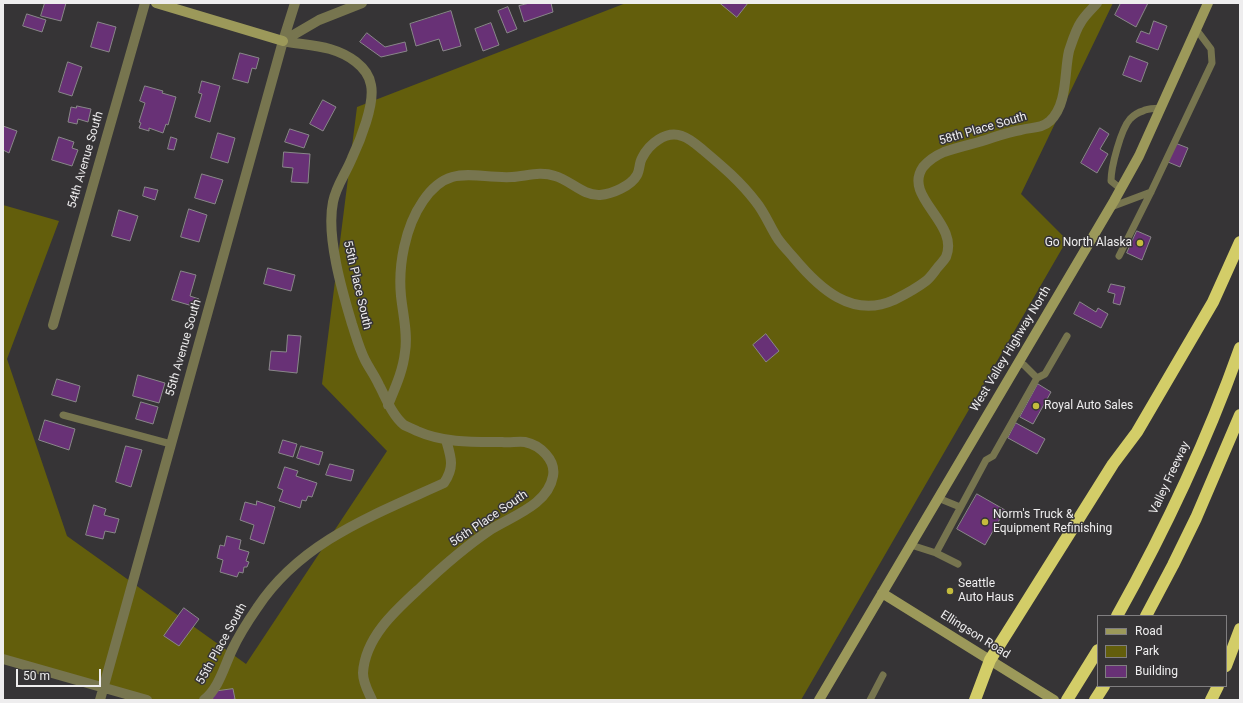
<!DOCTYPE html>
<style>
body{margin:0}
#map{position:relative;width:1243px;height:703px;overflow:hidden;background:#363436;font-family:Roboto,sans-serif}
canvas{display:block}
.frame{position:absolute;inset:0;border:4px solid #eeedee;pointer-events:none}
.legend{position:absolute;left:1097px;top:615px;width:130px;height:72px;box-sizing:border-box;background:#363436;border:1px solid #807e80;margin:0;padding:5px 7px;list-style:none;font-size:12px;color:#eeedee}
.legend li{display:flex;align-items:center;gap:8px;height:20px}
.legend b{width:20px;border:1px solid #807e80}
.scale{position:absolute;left:16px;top:669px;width:85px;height:18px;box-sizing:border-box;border:2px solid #eeedee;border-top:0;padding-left:5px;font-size:12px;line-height:14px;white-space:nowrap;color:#eeedee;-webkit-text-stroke:3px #363436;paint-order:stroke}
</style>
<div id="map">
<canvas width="1243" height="703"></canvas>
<div class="frame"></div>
<ul class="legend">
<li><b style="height:5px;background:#9c995a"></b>Road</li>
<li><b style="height:11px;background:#635e0c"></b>Park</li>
<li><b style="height:11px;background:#683176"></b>Building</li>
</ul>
<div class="scale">50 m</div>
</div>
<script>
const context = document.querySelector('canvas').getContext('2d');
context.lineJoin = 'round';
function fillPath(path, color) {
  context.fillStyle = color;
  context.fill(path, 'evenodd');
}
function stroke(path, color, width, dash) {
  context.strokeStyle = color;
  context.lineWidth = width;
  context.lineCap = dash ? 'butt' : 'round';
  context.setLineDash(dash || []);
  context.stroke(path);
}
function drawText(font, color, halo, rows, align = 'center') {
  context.font = font + ' Roboto,sans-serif';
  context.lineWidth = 3;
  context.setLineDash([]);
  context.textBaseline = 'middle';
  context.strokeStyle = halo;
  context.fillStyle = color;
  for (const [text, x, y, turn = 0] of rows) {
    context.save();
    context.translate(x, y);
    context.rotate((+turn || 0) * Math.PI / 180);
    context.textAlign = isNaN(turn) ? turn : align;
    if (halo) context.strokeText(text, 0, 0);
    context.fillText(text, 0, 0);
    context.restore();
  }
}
const green = new Path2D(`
 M626 3H1113L1021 194 1067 240 801 700H124L126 694 3 659V205L59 221 7 359 67 536 246 664 387 451 322 384 357 107Z`);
const building = new Path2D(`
 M45 3H66L61 21 41 16Z
 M530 3H551L553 12 524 22 519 6Z
 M720 3H748L737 17Z
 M1121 3H1148L1136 27 1115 15Z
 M508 7 517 29 507 33 498 11Z
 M451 11 461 46 443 51 439 39 416 46 410 24Z
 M27 14 46 20 42 32 23 26Z
 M1154 21 1167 26 1158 50 1136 42 1141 31 1149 34Z
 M98 22 116 27 109 52 91 47Z
 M491 23 499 45 483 51 475 29Z
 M367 33 385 47 405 42 407 51 381 57 360 42Z
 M240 53 259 58 256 69 252 68 248 83 233 79Z
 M1130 56 1148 63 1141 82 1123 75Z
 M68 62 82 67 72 96 59 92Z
 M202 81 220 86 210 122 195 117 202 94 199 93Z
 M145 86 163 91 162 93 176 97 168 125 166 124 163 133 149 128V131L139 128 141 123 139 122 145 103 140 101Z
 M323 100 336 107 323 131 310 124Z
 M77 106 91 109 88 122 78 119 77 124 68 122 71 107 76 108Z
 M3 126 17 131 9 153 3 150Z
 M1100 128 1109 134 1100 149 1108 154 1097 173 1081 163Z
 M290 129 309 135 304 148 285 142Z
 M218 133 235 138 228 163 211 158Z
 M59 137 74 142 72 148 78 150 72 166 52 160Z
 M171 137 177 139 174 150 168 149Z
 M1175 143 1188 148 1180 167 1168 162Z
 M284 152 310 154 308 183 291 182 293 168 283 167Z
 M202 174 223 180 215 204 195 198Z
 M145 187 158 190 155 200 143 196Z
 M189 209 207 215 199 242 181 237Z
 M119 210 138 216 130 241 112 236Z
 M1137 231 1151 237 1142 260 1127 253Z
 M268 268 295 275 291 291 264 284Z
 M181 271 196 275 190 296 199 299 196 307 172 300Z
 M1111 284 1125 287 1120 305 1113 303 1115 294 1108 292Z
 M1080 302 1096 312 1098 308 1108 314 1101 328 1074 314Z
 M766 334 779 351 766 362 753 345Z
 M288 335 301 336 297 373 269 370 271 351 286 352Z
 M138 375 165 383 159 403 133 396Z
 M57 379 80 386 76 402 52 395Z
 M1038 384 1051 392 1033 424 1020 417Z
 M141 402 158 407 153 424 136 419Z
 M45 420 75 429 69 450 39 440Z
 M1016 423 1045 439 1037 454 1008 438Z
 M283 440 297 444 293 457 279 453Z
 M126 446 142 450 131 487 116 482Z
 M301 446 323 452 319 465 297 458Z
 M330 464 354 470 351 481 326 475Z
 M285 467 298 471 296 476 317 483 312 497 308 496 306 501 302 500 300 508 279 501 283 490 278 488Z
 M977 494 1005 510 985 545 957 529Z
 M257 501 275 507 264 544 250 539 254 525 240 520 245 502 256 505Z
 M94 505 106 509 104 515 119 519 115 533 105 531 103 539 86 535Z
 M227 536 241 540 239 549 249 552 246 561 249 562 247 567H244L243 573 239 572 237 577 220 572 223 560 217 558 220 545 224 546Z
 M184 608 199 619 179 646 164 636Z
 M233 689 235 699 231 700H213L211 692Z`);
const lane = new Path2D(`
 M1121 189 1111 181C1111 167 1121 129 1130 119 1133 116 1139 112 1143 111 1148 108 1156 109 1161 108
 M1111 207 1151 192
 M1119 256 1151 192 1212 63 1211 49 1196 29
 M1019 363 1024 365 1037 378
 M63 415 171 444
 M938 498 960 507
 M911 545 936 553 958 564
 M936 553 986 460 993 456 1037 378 1045 374 1067 336
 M870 700 883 675`);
const street = new Path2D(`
 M283 41C298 44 315 45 330 49 347 54 368 66 371 85 375 104 360 141 352 158 346 173 336 186 333 202 326 236 342 291 352 324 356 336 359 348 365 360 369 368 375 376 379 385 386 398 392 415 404 425 408 427 413 429 417 431 444 443 473 442 502 442 510 443 518 441 525 442 540 445 556 460 553 476 548 505 512 516 490 530 465 547 442 567 420 588 396 610 365 637 363 673 363 683 368 691 372 700
 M283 41 319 20 362 3
 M53 325 145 3
 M388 405C395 388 403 371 405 352 408 334 403 315 401 296 398 266 405 227 423 201 449 162 475 179 512 177 527 176 540 171 555 176 570 180 583 196 600 195 612 194 631 186 637 175 640 170 639 163 642 158 649 144 666 130 682 136 689 138 697 145 703 150 722 166 740 181 756 202 765 213 770 227 778 239 783 246 789 252 794 258 819 288 852 319 894 300 904 295 917 288 926 281 931 277 934 272 938 267 939 266 945 259 946 257 960 223 902 197 923 167 928 161 937 155 944 152 955 148 968 145 979 142 993 138 1007 132 1021 130 1032 127 1041 129 1050 121 1068 104 1064 72 1069 51 1072 42 1076 29 1081 22 1085 15 1092 9 1097 3
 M3 659 147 700
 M100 700 283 41 295 3
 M204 700C219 688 224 667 232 650 239 635 248 621 257 608 301 541 374 515 444 483 455 467 451 457 446 440`);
const secondary = new Path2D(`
 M156 3 283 41
 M882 593 1054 700
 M819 700 1114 201 1139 156 1208 3`);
const highway = new Path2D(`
 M1117 616C1165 530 1207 441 1240 348
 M1146 616 1173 565 1196 518 1240 415
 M1226 666 1240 629
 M975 700 990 660 1113 464 1137 432 1213 302 1240 242
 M1067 700 1098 650
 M1095 700 1104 686
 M1211 700 1218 686`);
const markers = [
 [1140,243,4,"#c4bc3d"],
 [1036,406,4,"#c4bc3d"],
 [985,522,4,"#c4bc3d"],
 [950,591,4,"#c4bc3d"]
];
const streetNames = [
 ["58th Place South",983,129,-16],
 ["54th Avenue South",86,160,-74],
 ["55th Place South",357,285,77],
 ["55th Avenue South",184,348,-74],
 ["West Valley Highway North",1011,349,-59],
 ["Valley Freeway",1170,478,-65],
 ["56th Place South",489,519,-34],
 ["Ellingson Road",975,635,32],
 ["55th Place South",222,644,-61]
];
const poiNames = [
 ["Go North Alaska",1132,243,"right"],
 ["Royal Auto Sales",1044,406],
 ["Norm's Truck &",993,515],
 ["Equipment Refinishing",993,529],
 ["Seattle",958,584],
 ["Auto Haus",958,598]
];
fillPath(green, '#635e0c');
fillPath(building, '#683176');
stroke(building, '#898789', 1);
stroke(lane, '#77754f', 7);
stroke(street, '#77754f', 10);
stroke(secondary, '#9c995a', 10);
stroke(highway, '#d3cd68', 12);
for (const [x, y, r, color] of markers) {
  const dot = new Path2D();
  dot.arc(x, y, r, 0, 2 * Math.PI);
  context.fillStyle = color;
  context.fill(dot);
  stroke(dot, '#363436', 1.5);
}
drawText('12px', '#eeedee', '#363436', streetNames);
drawText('12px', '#eeedee', '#363436', poiNames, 'left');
</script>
